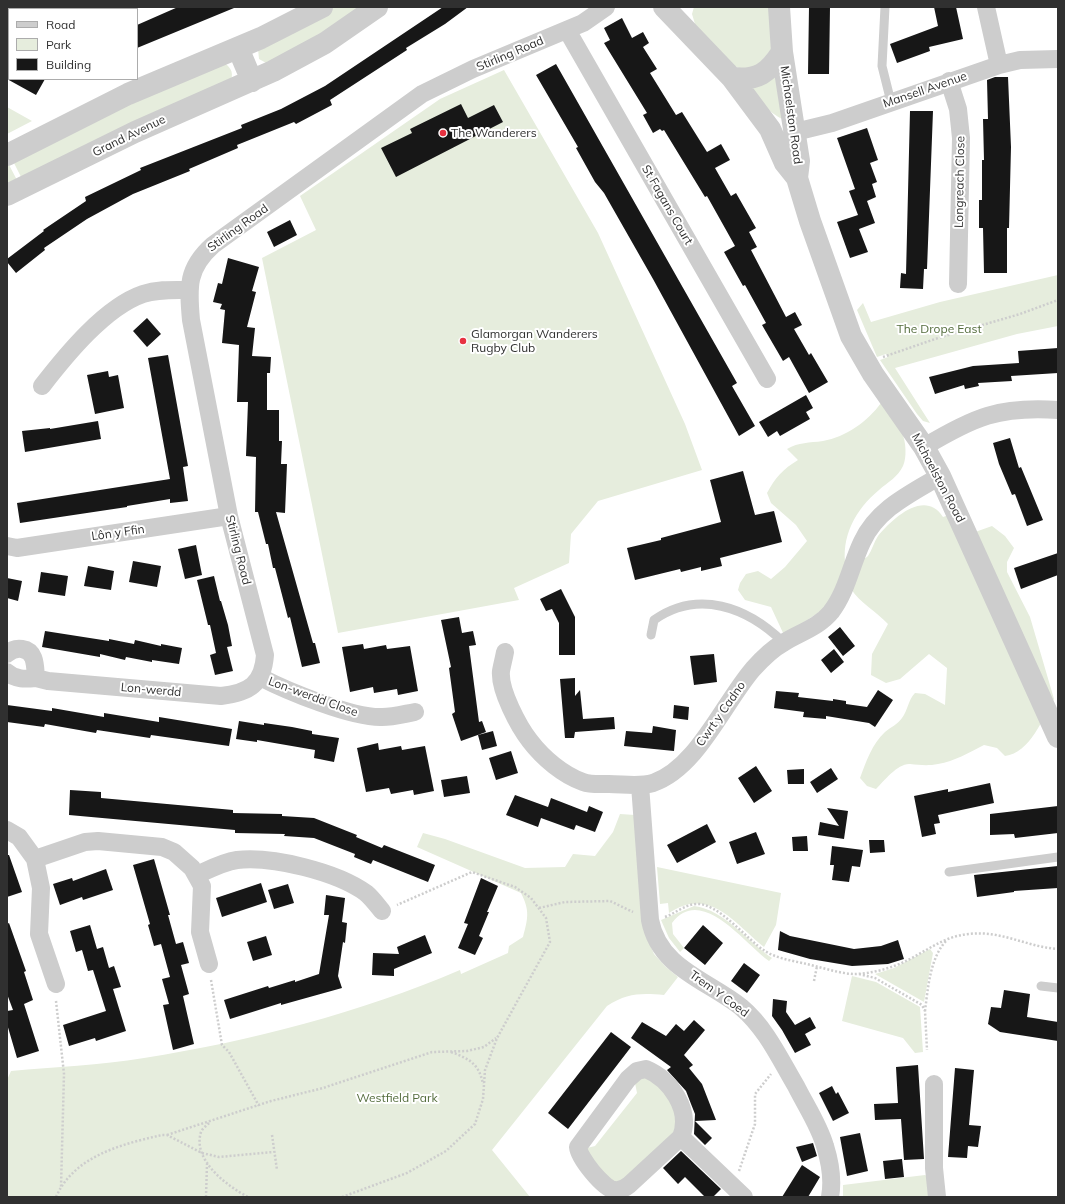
<!DOCTYPE html>
<meta charset="utf-8">
<style>
body{margin:0}
#map{position:relative;width:1065px;height:1204px;overflow:hidden;background:#fff;font-family:Mulish,sans-serif}
canvas{display:block}
.frame{position:absolute;inset:0;border:8px solid #303030;pointer-events:none}
.legend{position:absolute;left:8px;top:8px;width:130px;height:72px;box-sizing:border-box;background:#fff;border:1px solid #acacac;margin:0;padding:5px 7px;list-style:none;font-size:12px;color:#303030}
.legend li{display:flex;align-items:center;gap:8px;height:20px}
.legend b{width:20px;border:1px solid #acacac}
</style>
<div id="map">
<canvas width="1065" height="1204"></canvas>
<div class="frame"></div>
<ul class="legend">
<li><b style="height:5px;background:#cdcdcd"></b>Road</li>
<li><b style="height:11px;background:#e6eddd"></b>Park</li>
<li><b style="height:11px;background:#171717"></b>Building</li>
</ul>
</div>
<script>
const context = document.querySelector('canvas').getContext('2d');
context.lineJoin = 'round';
function fillPath(path, color) {
  context.fillStyle = color;
  context.fill(path, 'evenodd');
}
function stroke(path, color, width, dash) {
  context.strokeStyle = color;
  context.lineWidth = width;
  context.lineCap = dash ? 'butt' : 'round';
  context.setLineDash(dash || []);
  context.stroke(path);
}
function drawText(font, color, halo, rows, align = 'center') {
  context.font = font + ' Mulish,sans-serif';
  context.lineWidth = 4;
  context.setLineDash([]);
  context.textBaseline = 'middle';
  context.strokeStyle = halo;
  context.fillStyle = color;
  for (const [text, x, y, turn = 0] of rows) {
    context.save();
    context.translate(x, y);
    context.rotate((+turn || 0) * Math.PI / 180);
    context.textAlign = isNaN(turn) ? turn : align;
    if (halo) context.strokeText(text, 0, 0);
    context.fillText(text, 0, 0);
    context.restore();
  }
}
const green = new Path2D(`
 M333 7H365L268 64 259 59 258 49 261 44Z
 M694 7H770L771 50 755 68H739L730 64 695 24 692 14Z
 M221 61C230 66 234 71 231 81L23 181 11 157Z
 M504 70 598 233 685 424 702 470 598 501 571 534 569 563 514 588 519 600 338 633 262 258 316 230 300 196 440 99Z
 M775 75 782 119C771 113 756 101 753 88Z
 M7 107 32 121 7 134Z
 M7 161 18 182 7 187Z
 M1058 275V326L1017 334 895 368 930 423 923 421 917 414 880 360 888 357 886 354 877 357 857 310 863 303 871 322 940 302Z
 M881 403C888 412 898 423 902 433 906 441 907 458 903 466 898 477 888 482 879 490 856 509 840 537 846 568 852 564 864 560 868 556 872 550 874 542 878 536 893 518 925 489 943 517L949 515 964 536 992 526 1005 536 1014 548 1007 562V572L1030 617 1054 699C1043 718 1030 753 1005 756L997 748 984 745C968 753 955 761 938 764 928 766 920 765 910 764 898 763 884 781 876 789L867 786 860 778C866 762 872 744 885 732 891 727 898 724 902 718 908 710 908 700 915 693L925 694 945 705 947 668 929 654 900 679 886 683 871 675 872 654 888 624C877 612 860 603 851 589L824 609 784 635 771 607 745 600 738 590 740 583 746 574 758 571 771 579 785 567 807 541 796 525 771 503 767 493C775 478 783 469 798 460L787 449C799 442 809 443 823 441 846 437 868 421 881 403Z
 M620 814 635 815 645 933 654 954 666 967 678 977 664 995C641 993 627 993 607 1006L492 1150 530 1197H7V1080L11 1071C55 1067 100 1065 144 1058 251 1041 359 1013 460 970L461 974 508 953 509 946 523 937C528 918 530 911 521 893L417 847 423 833 445 839 525 868 565 867 573 854 595 856 613 832Z
 M657 867 781 893 776 925 764 947C734 923 710 886 669 913L668 903 660 904Z
 M694 906C725 910 747 941 772 958L769 961C744 943 701 884 672 923L673 934 684 948 680 952 669 938 661 920Z
 M930 949 933 953 924 1002 875 974 894 968Z
 M852 976 876 982 920 1007 923 1052 915 1053 903 1038 842 1021Z
 M646 1077 669 1095 677 1117 674 1133 623 1182H613L589 1157 587 1148 595 1146 637 1093 635 1083 640 1079Z
 M925 1175 928 1177 932 1197H843V1185Z`);
const building = new Path2D(`
 M178 7 234 8 137 48V25Z
 M443 7H468L445 24 406 48 407 50 330 100 332 105 296 124 294 122 237 145 238 148 189 169 190 171 133 194 87 219 44 248 45 250 16 273 7 262V259L44 231 43 230 86 201 85 197 141 170 140 168 242 128 241 125 281 109 325 86Z
 M809 7H830L829 74H808Z
 M934 7H956L963 39 929 47 930 51 897 63 890 44 938 26Z
 M622 18 632 38 643 32 649 43 643 47 657 69 650 73 676 115 682 112 707 152 721 144 730 160 715 168 731 196 736 193 756 228 749 232 757 247 751 250 786 317 795 312 802 325 794 329 809 355 811 353 828 382 809 393 789 357 783 361 762 325 766 323 745 285 743 286 724 252 735 246 707 196 705 197 664 130 662 131 660 129 653 133 643 115 647 113 604 43 610 40 604 28Z
 M556 64 737 383 732 386 755 426 739 436 653 279 604 193 595 182 576 148 578 147 536 75Z
 M995 77H1008L1011 147 1009 228H1007V273H984L983 228H979V200H982V160H984L983 119H988L987 80Z
 M7 79H45L36 95Z
 M461 104 468 118 494 105 503 122 396 177 381 148 412 133 410 129Z
 M910 111H933L927 269H924L923 289 900 288 901 273 906 274Z
 M867 128 878 160 870 163 877 182 872 184 876 197 867 201 875 223 859 229 868 252 850 258 837 222 858 215 849 191 855 189 837 138Z
 M290 220 297 235 274 247 267 232Z
 M228 258 259 267 252 291 256 292 247 327 255 328 252 356 271 357 270 373H267V410H279V441H282L281 464H287L285 513 276 512 313 643H315L320 663 302 667 290 617 288 618 275 568H273L268 544H266L258 512H255L256 457 246 456 248 402H237L239 345 222 343 225 310 220 309 222 304 213 302 218 283 222 284Z
 M147 318 161 334 147 347 133 331Z
 M1058 348V373L1011 376 1012 381 978 383 979 386 965 389 964 385 935 394 929 377 973 366 1019 363 1018 351Z
 M168 355 188 466 183 467 188 501 170 503V499L127 506V507L20 523 17 503 170 479 148 358Z
 M108 371 109 377 118 375 124 408 95 414 87 375Z
 M806 395 813 408 806 412 810 419 780 436 777 431 768 437 759 422Z
 M98 421 101 439 25 452 22 431 50 428V429Z
 M1010 438 1019 468 1021 467 1043 520 1027 526 1015 494 1012 495 999 464 993 443Z
 M743 471 755 515 774 511 782 542 720 558 722 566 701 571V567L681 572 680 569 635 580 627 548 661 540V538L721 522 710 480Z
 M196 545 202 575 185 579 178 549Z
 M1058 553V575L1021 589 1014 568Z
 M133 561 161 566 157 587 129 582Z
 M88 566 114 571 111 590 84 586Z
 M41 572 68 576 65 596 38 592Z
 M214 576 220 601H221L228 625 232 646 227 647 233 671 215 675 210 655 216 653 210 625H208L197 580Z
 M7 578 22 581 18 601 7 598Z
 M561 589 575 617V655H559V623L552 609 546 611 540 599Z
 M459 617 462 633 473 631 476 645 469 646 479 722 482 721 486 732 461 741 452 714 455 712 449 668 451 667 441 620Z
 M840 627 855 646 843 656 828 637Z
 M45 631 109 641V639L134 644 135 640 161 646V644L182 648 179 664 152 660V662L126 657 125 660 100 654V657L42 647Z
 M363 644 364 649 386 645 387 649 410 646 418 691 398 695 397 689 374 693 373 687 350 692 342 647Z
 M834 649 844 662 831 673 821 660Z
 M714 654 717 682 694 685 690 656Z
 M575 678V696L580 690 583 719 614 717 615 729 575 732 574 738H565L560 679Z
 M878 690 893 700 875 727 869 723 826 716V719L803 717 804 712 774 708 776 691 799 693 798 697 833 701V699L846 701V704L867 707Z
 M7 705 52 711V708L104 717V713L159 722V717L232 729 229 746 151 735 150 738 97 730 96 733 45 724 44 727 7 722Z
 M674 705 689 707 688 720 673 718Z
 M239 721 264 725V723L292 727 312 731V734L339 738 334 762 314 758 315 750 257 740V742L236 739Z
 M653 726 676 730 674 751 624 746 626 731 652 733Z
 M493 731 497 746 482 750 478 735Z
 M378 743 379 750 401 746 402 750 425 746 434 791 414 795 413 790 391 794 389 788 366 792 357 748Z
 M511 751 518 773 496 780 489 758Z
 M756 766 772 791 754 803 738 778Z
 M831 768 838 779 817 793 810 782Z
 M804 769V784H788L787 770Z
 M467 776 470 793 444 797 441 780Z
 M990 783 994 803 938 815 940 823 934 824 936 834 922 837 914 796 948 789V792Z
 M70 790 101 792V798L233 810V813L282 814V816L314 818 357 835 356 837 382 848 384 845 435 865 428 882 373 860 371 864 354 857 355 854 314 838 284 836 285 834 235 833V830L69 815Z
 M515 795 548 807 551 798 587 812 589 806 603 812 595 832 576 825 574 830 541 818 538 827 506 815Z
 M1058 806V833L1015 838 1014 834 990 835V814Z
 M827 808 848 811 844 839 818 835 820 822 839 826Z
 M707 824 716 842 677 863 667 845Z
 M756 832 765 854 737 864 729 842Z
 M807 836 808 851H793L792 837Z
 M869 840H884L885 852 870 853Z
 M832 846 863 850 860 867 852 866 849 882 832 880 834 865H830Z
 M7 855H9L22 892 7 897Z
 M154 859 170 915H168L176 944 183 942 189 963 181 965 189 994 183 996 194 1044 173 1050 163 1005 169 1004 162 979 170 977 161 944 154 946 148 925 150 924 133 865Z
 M1058 866V888L1014 891V892L977 897 974 875Z
 M106 869 113 890 83 900 82 897 60 905 53 884 72 878 73 881Z
 M481 878 498 886 487 912H489L479 936 483 938 475 955 458 948 468 924 464 923Z
 M261 883 267 902 222 917 216 898Z
 M288 884 294 903 274 909 268 890Z
 M326 895 345 898 342 922 347 923 345 943 343 942 338 976 342 988 281 1005V1003L230 1019 224 1000 268 986 269 988 295 980V982L319 974 329 915H324Z
 M9 923 26 971 24 972 33 1000 24 1004 39 1051 17 1058 7 1024V1011L13 1010 7 994V924Z
 M90 925 97 949 103 947 109 968 114 966 121 987 113 989 126 1031 96 1041 95 1038 69 1046 63 1025 106 1011 93 970 88 971 82 950 76 952 70 931Z
 M703 925 723 943 705 965 684 948Z
 M780 931 790 936 854 949 881 946 898 940 904 959 888 964 852 966 810 959 778 950Z
 M425 935 432 953 394 969V976L372 975 373 953 399 954 397 947Z
 M266 936 272 955 253 961 247 942Z
 M744 963 760 975 747 993 731 981Z
 M1004 990 1030 994 1027 1017 1058 1022V1041L1000 1032 988 1024 991 1007 1001 1008Z
 M773 999 787 1001 786 1012 795 1025 810 1017 816 1028 805 1034 811 1045 795 1053 782 1030 772 1016Z
 M694 1020 705 1030 684 1055 693 1065 689 1068 702 1084 716 1120 695 1121 712 1138 705 1145 694 1134 695 1114 691 1104 686 1091 667 1070 671 1067 631 1038 642 1022 666 1036 676 1024 684 1031Z
 M611 1032 631 1047 568 1129 548 1113Z
 M918 1065 924 1159 904 1160 901 1119 875 1120 874 1104 898 1103 896 1067Z
 M955 1068 974 1070 969 1125 981 1126 978 1147 968 1146 967 1158 948 1157Z
 M832 1086 836 1094 838 1092 849 1113 833 1121 819 1093Z
 M860 1133 868 1171 847 1176 840 1137Z
 M813 1143 817 1156 802 1162 796 1147Z
 M681 1151 721 1189 713 1197H705L685 1177 678 1184 663 1168Z
 M902 1159 904 1177 885 1179 883 1161Z
 M802 1165 820 1177 808 1197H782Z`);
const path = new Path2D(`
 M883 357 938 338 1020 314 1058 300
 M539 908 565 902 610 901 633 912
 M665 917C676 913 684 905 696 904 718 902 747 940 765 951 776 958 789 960 802 963 818 966 836 973 853 974 871 974 892 968 908 960 928 950 945 936 969 934 1001 930 1027 947 1058 949
 M859 974 875 978 922 1005 925 1011 927 1050
 M211 980 222 1045 229 1052 259 1106
 M814 981 817 966
 M56 1001 64 1074 61 1187
 M925 1011C928 988 930 957 947 940
 M451 1052C470 1059 479 1064 483 1084
 M209 1123C206 1126 202 1129 201 1132 192 1160 227 1186 248 1197
 M167 1135 271 1101 323 1088 432 1052 467 1051 484 1047 496 1038
 M272 1135 277 1170
 M739 1171 755 1124V1094L771 1074
 M56 1197C74 1156 122 1144 162 1135H167L202 1153 219 1157 273 1152
 M206 1197 207 1164
 M342 1197 407 1173 446 1151 475 1124 483 1099 485 1070 497 1038 550 942 546 918 531 898 515 887 472 872 397 905`);
const service = new Path2D(`
 M885 7 882 66 891 102
 M651 635 654 620C698 589 747 607 783 642
 M949 872 1058 857
 M1041 986 1058 988`);
const minor = new Path2D(`
 M986 7 999 65
 M567 30 767 379
 M949 81 958 109 961 138 958 284
 M795 132 832 123 999 65 1020 60 1058 59
 M42 386C66 355 105 307 143 294 158 289 174 290 189 290
 M924 447C974 417 999 406 1058 410
 M7 546 17 548 229 516
 M505 652C504 658 502 665 501 671 499 690 519 727 530 741 543 758 563 775 583 782 591 785 601 784 609 784 623 784 639 787 653 783 697 768 723 704 753 669 762 659 772 649 783 643 799 633 819 627 831 612 847 591 851 565 862 542 877 509 910 494 940 476
 M7 654C11 650 15 648 22 649 36 651 35 666 36 678 26 679 15 680 7 672
 M260 677C287 691 352 718 382 717 393 717 404 714 415 712
 M36 678 48 681 221 696C249 693 263 684 265 655L229 516 191 320C188 287 187 268 213 245L422 94 473 69 583 23 606 7
 M640 785 650 920C659 968 707 980 741 1007 766 1028 780 1059 796 1086 806 1106 819 1125 825 1146 830 1162 833 1181 830 1197
 M7 830 19 837 35 859 41 888 39 934 56 984
 M35 859 85 842 98 841 162 847 174 852 192 868 202 886 200 932 209 964
 M197 875C210 869 223 862 237 860 273 856 337 872 366 893 372 898 377 905 382 911
 M646 1069C670 1079 692 1110 681 1137L629 1185C624 1189 620 1191 614 1190 603 1188 579 1158 578 1147L628 1079 637 1071Z
 M934 1084V1168L937 1197
 M681 1137 744 1197`);
const tertiary = new Path2D(`
 M664 7 732 78 770 129 785 163 797 178 810 221 851 336 873 374 924 447 940 476 1058 737
 M779 7 782 52 799 161 797 178
 M238 48 252 81
 M732 78C758 81 768 73 782 52
 M7 155 128 94 261 38 322 7
 M7 195 135 132 273 71 325 43 377 7`);
const markers = [
 [443,133,4,"#e73140"],
 [463,341,4,"#e73140"]
];
const streetNames = [
 ["Stirling Road",510,54,-23],
 ["Mansell Avenue",925,90,-19],
 ["Michaelston Road",791,115,82],
 ["Grand Avenue",129,136,-26],
 ["Longreach Close",960,182,-89],
 ["St Fagans Court",667,205,60],
 ["Stirling Road",238,228,-36],
 ["Michaelston Road",938,478,62],
 ["Lôn y Ffin",118,533,-8],
 ["Stirling Road",238,550,76],
 ["Lon-werdd",151,690,5],
 ["Lon-werdd Close",313,697,20],
 ["Cwrt y Cadno",721,714,-55],
 ["Trem Y Coed",719,994,36]
];
const poiNames = [
 ["The Wanderers",451,133],
 ["Glamorgan Wanderers",471,334],
 ["Rugby Club",471,348]
];
const parkNames = [
 ["The Drope East",939,329],
 ["Westfield Park",397,1098]
];
fillPath(green, '#e6eddd');
fillPath(building, '#171717');
stroke(path, '#cdcdcd', 2.5, [2, 2]);
stroke(service, '#cdcdcd', 9);
stroke(minor, '#cdcdcd', 18);
stroke(tertiary, '#cdcdcd', 22);
for (const [x, y, r, color] of markers) {
  const dot = new Path2D();
  dot.arc(x, y, r, 0, 2 * Math.PI);
  context.fillStyle = color;
  context.fill(dot);
  stroke(dot, '#fff', 1.5);
}
drawText('12px', '#303030', '#fff', streetNames);
drawText('12px', '#303030', '#fff', poiNames, 'left');
drawText('12px', '#536c3c', '#fff', parkNames);
</script>
